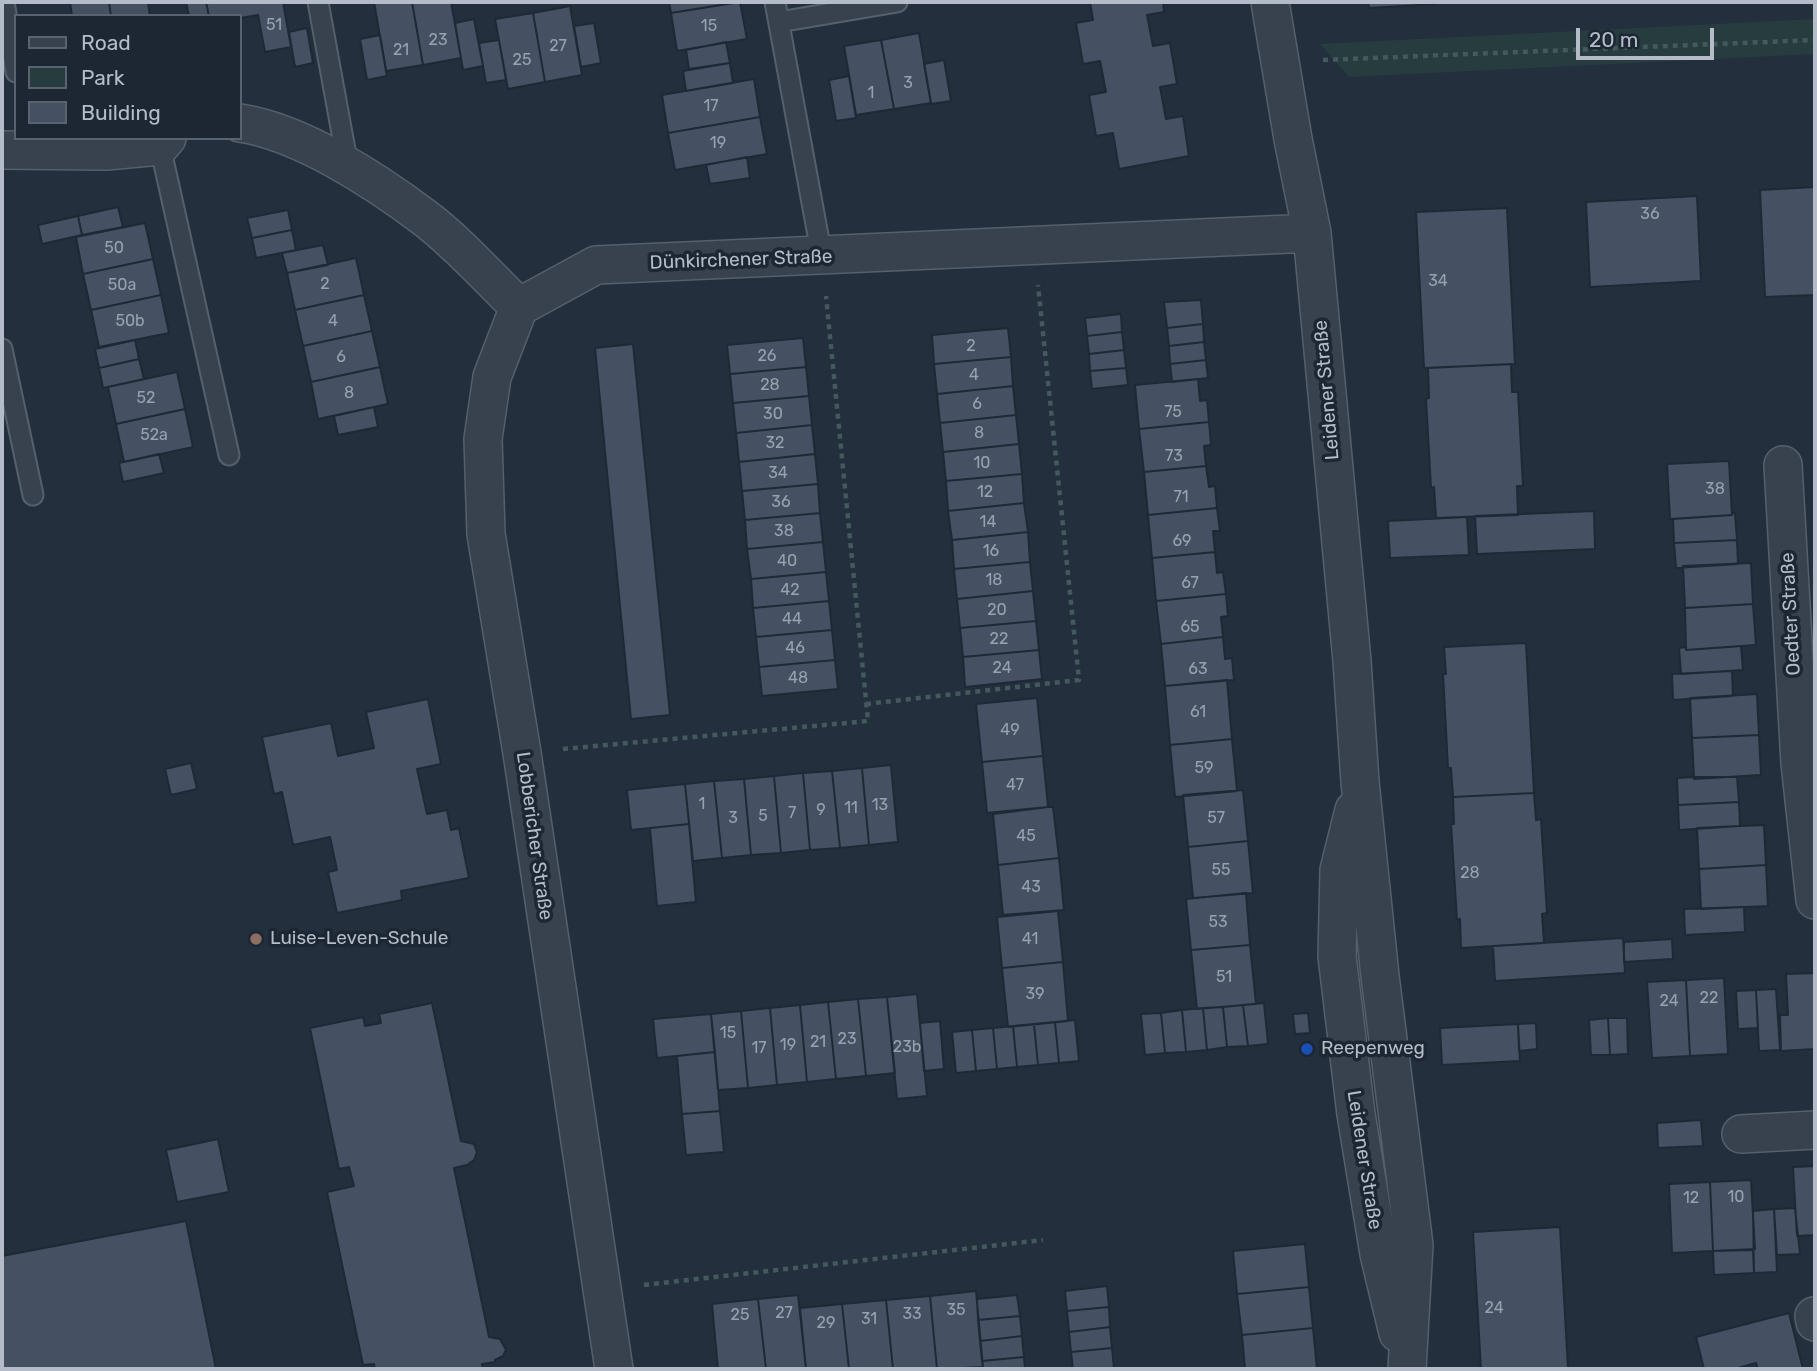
<!DOCTYPE html>
<meta charset="utf-8">
<style>
body{margin:0}
#map{position:relative;width:1817px;height:1371px;overflow:hidden;background:#242f3e;font-family:Rubik,sans-serif}
canvas{display:block}
.frame{position:absolute;inset:0;border:4px solid #b4bcc9;pointer-events:none}
.legend{position:absolute;left:14px;top:14px;width:228px;height:126px;box-sizing:border-box;background:#1d2633;border:2px solid #59626f;margin:0;padding:9px 12px;list-style:none;font-size:21px;color:#b4bcc9}
.legend li{display:flex;align-items:center;gap:14px;height:35px}
.legend b{width:35px;border:2px solid #59626f}
.scale{position:absolute;left:1576px;top:28px;width:138px;height:32px;box-sizing:border-box;border:4px solid #b4bcc9;border-top:0;padding-left:9px;font-size:21px;line-height:24px;white-space:nowrap;color:#b4bcc9;-webkit-text-stroke:5px #1d2633;paint-order:stroke}
</style>
<div id="map">
<canvas width="1817" height="1371"></canvas>
<div class="frame"></div>
<ul class="legend">
<li><b style="height:9px;background:#38414e"></b>Road</li>
<li><b style="height:19px;background:#263c3f"></b>Park</li>
<li><b style="height:19px;background:#455162"></b>Building</li>
</ul>
<div class="scale">20 m</div>
</div>
<script>
const context = document.querySelector('canvas').getContext('2d');
context.lineJoin = 'round';
function fillPath(path, color) {
  context.fillStyle = color;
  context.fill(path, 'evenodd');
}
function stroke(path, color, width, dash) {
  context.strokeStyle = color;
  context.lineWidth = width;
  context.lineCap = dash ? 'butt' : 'round';
  context.setLineDash(dash || []);
  context.stroke(path);
}
function drawText(font, color, halo, rows, align = 'center') {
  context.font = font + ' Rubik,sans-serif';
  context.lineWidth = 7;
  context.setLineDash([]);
  context.textBaseline = 'middle';
  context.strokeStyle = halo;
  context.fillStyle = color;
  for (const [text, x, y, turn = 0] of rows) {
    context.save();
    context.translate(x, y);
    context.rotate((+turn || 0) * Math.PI / 180);
    context.textAlign = isNaN(turn) ? turn : align;
    if (halo) context.strokeText(text, 0, 0);
    context.fillText(text, 0, 0);
    context.restore();
  }
}
const green = new Path2D(`
 M1815 19V54L1349 77 1320 44Z`);
const building = new Path2D(`
 M70 2H109L111 16H72Z
 M109 2H148L150 16H111Z
 M186 2H206L209 16H189Z
 M206 2H283L291 47 265 52 258 15 240 18V16H209Z
 M374 2H412L423 65 386 71Z
 M412 2H451L461 58 423 65Z
 M669 2H739L671 13Z
 M740 2 747 39 677 51 671 13Z
 M1090 2H1163L1164 12 1147 15 1153 46 1170 43 1177 84 1160 87 1166 119 1183 116 1189 156 1119 169 1113 133 1096 136 1089 95 1106 92 1100 61 1083 64 1076 23 1093 20Z
 M1368 2H1436V4L1369 8Z
 M570 6 582 75 545 82 533 13Z
 M533 13 545 82 508 89 495 19Z
 M474 19 483 66 463 70 455 23Z
 M594 23 601 63 581 67 574 26Z
 M307 28 313 63 295 67 289 32Z
 M919 33 931 103 894 109 881 40Z
 M380 35 387 76 367 80 360 39Z
 M499 40 506 80 486 83 479 43Z
 M881 40 894 109 856 115 844 46Z
 M726 42 730 63 689 69 686 50Z
 M944 60 951 101 931 104 924 64Z
 M730 63 733 83 686 91 683 71Z
 M849 76 856 118 836 121 829 80Z
 M754 79 760 117 668 133 662 95Z
 M760 117 767 154 675 170 668 133Z
 M747 157 750 178 710 184 706 165Z
 M1815 187V295L1765 297 1760 190Z
 M1697 196 1701 281 1590 287 1586 202Z
 M118 207 123 227 82 235 78 216Z
 M1507 208 1515 364 1424 368 1416 212Z
 M288 210 292 230 252 238 247 218Z
 M78 216 82 235 42 244 38 225Z
 M145 223 153 259 83 274 76 237Z
 M292 230 296 250 256 258 252 238Z
 M323 245 328 265 287 273 282 253Z
 M356 258 364 295 295 310 287 273Z
 M153 259 161 295 91 310 83 274Z
 M161 295 169 333 99 347 91 310Z
 M364 295 372 331 303 346 295 310Z
 M1201 300 1203 324 1167 328 1164 302Z
 M1121 314 1122 332 1087 336 1085 318Z
 M1203 324 1204 342 1169 346 1167 328Z
 M1008 328 1011 357 934 364 932 335Z
 M372 331 380 367 311 382 303 346Z
 M1122 332 1124 350 1089 354 1087 336Z
 M803 338 806 367 730 374 727 345Z
 M135 340 139 359 99 368 95 349Z
 M1204 342 1206 360 1170 364 1169 346Z
 M633 344 670 715 631 719 595 348Z
 M1124 350 1126 368 1090 371 1089 354Z
 M1011 357 1013 386 937 394 934 364Z
 M139 359 144 379 103 388 99 368Z
 M1206 360 1208 378 1172 382 1170 364Z
 M1511 364 1512 392H1518L1523 486H1517L1518 515 1436 518 1434 487 1431 488 1426 399 1429 398 1428 368Z
 M380 367 388 404 318 419 311 382Z
 M806 367 809 396 733 403 730 374Z
 M1126 368 1128 385 1092 389 1090 371Z
 M177 372 185 409 116 424 108 387Z
 M1198 379 1200 401 1207 400 1209 422 1139 429 1135 385Z
 M1013 386 1016 415 940 423 937 394Z
 M809 396 812 425 736 433 733 403Z
 M374 407 378 427 338 435 334 416Z
 M185 409 193 447 124 462 116 424Z
 M1016 415 1019 444 943 452 940 423Z
 M1209 422 1211 445 1204 446 1206 466 1144 472 1139 429Z
 M812 425 815 454 739 462 736 433Z
 M1019 444 1022 474 946 481 943 452Z
 M159 454 164 473 123 482 119 463Z
 M815 454 818 484 742 491 739 462Z
 M1729 461 1732 515 1670 519 1667 464Z
 M1206 466 1209 487 1215 486 1217 508 1148 515 1144 472Z
 M1022 474 1024 503 948 511 946 481Z
 M818 484 820 513 745 520 742 491Z
 M1024 503 1028 532 952 540 948 511Z
 M1217 508 1220 531H1213L1215 552 1152 558 1148 515Z
 M1594 511 1595 549 1477 554 1475 516Z
 M820 513 823 542 747 549 745 520Z
 M1732 513H1735L1737 540 1674 543 1673 519 1732 515Z
 M1467 517 1469 555 1390 558 1388 521Z
 M1028 532 1030 562 954 569 952 540Z
 M1737 540 1738 564 1676 568 1674 543Z
 M823 542 826 572 751 579 747 549Z
 M1215 552 1217 573 1223 572 1226 594 1156 601 1152 558Z
 M1030 562 1033 591 957 599 954 569Z
 M1751 563 1753 604 1685 608 1683 566Z
 M826 572 829 601 753 608 751 579Z
 M1033 591 1036 621 960 628 957 599Z
 M1226 594 1228 616 1221 617 1223 637 1161 644 1156 601Z
 M829 601 832 630 756 637 753 608Z
 M1753 604 1756 645 1686 650 1685 608Z
 M1036 621 1039 650 963 657 960 628Z
 M832 630 835 660 759 667 756 637Z
 M1223 637 1225 659 1232 658 1234 680 1165 686 1161 644Z
 M1526 643 1534 793 1453 797 1451 768H1448L1443 674H1446L1444 647Z
 M1741 646 1743 670 1681 674 1679 648 1686 647V650Z
 M1039 650 1042 679 965 687 963 657Z
 M835 660 838 689 762 696 759 667Z
 M1732 671 1733 696 1673 700 1672 674Z
 M1227 680 1232 739 1170 745 1165 686Z
 M1757 694 1759 735 1692 738 1690 698Z
 M1037 698 1043 756 982 762 976 704Z
 M428 699 441 764 417 769 427 814 447 810 451 830 459 828 469 878 401 891 402 900 337 913 328 872 337 870 330 837 293 845 282 792 274 794 262 737 331 723 338 756 374 748 366 712Z
 M1759 735 1761 775 1694 779 1692 738Z
 M1232 739 1237 791 1175 797 1170 745Z
 M1043 756 1048 807 987 813 982 762Z
 M191 763 197 789 171 795 165 769Z
 M891 765 898 842 869 845 862 768Z
 M862 768 869 845 840 848 832 771Z
 M832 771 840 848 810 850 803 773Z
 M803 773 810 850 781 853 774 776Z
 M774 776 781 853 751 855 744 779Z
 M1694 777H1737L1739 802 1678 805 1677 778Z
 M744 779 751 855 722 858 714 781Z
 M714 781 722 858 693 861 685 784Z
 M685 784 689 824 631 830 627 790Z
 M1243 790 1248 841 1188 847 1183 795Z
 M1534 793 1536 820 1541 819 1547 913 1542 914 1544 943 1461 948 1460 919 1457 920 1451 824H1454L1453 797Z
 M1739 802 1740 826 1679 830 1678 805Z
 M1048 807H1053L1059 858 998 865 993 814Z
 M689 824 696 902 657 906 650 828Z
 M1764 825 1766 865 1699 869 1697 828Z
 M1248 841 1253 893 1193 898 1188 847Z
 M1059 858 1064 910 1003 915 998 865Z
 M1766 865 1768 906 1701 909 1699 869Z
 M1246 893 1250 945 1191 950 1186 899Z
 M1744 907 1745 932 1685 935 1684 909Z
 M1058 911 1063 962 1002 968 997 917Z
 M1623 938 1625 973 1495 981 1493 946Z
 M1672 939 1673 959 1624 962V942Z
 M1250 945 1256 1004 1197 1009 1191 950Z
 M1063 962 1068 1021 1008 1027 1002 968Z
 M1815 973V1049L1781 1051 1780 1015H1788L1786 974Z
 M1724 978 1728 1054 1690 1056 1686 980Z
 M1686 980 1690 1056 1652 1058 1647 982Z
 M1776 989 1780 1050 1759 1051 1756 990Z
 M1756 990 1758 1028 1738 1029 1736 991Z
 M917 994 927 1096 897 1099 887 997Z
 M887 997 895 1073 866 1076 858 999Z
 M858 999 866 1076 836 1079 828 1002Z
 M828 1002 836 1079 807 1082 800 1005Z
 M432 1003 461 1141 474 1144 477 1152 474 1160 467 1165 454 1168 489 1337 500 1339 506 1350 503 1356 495 1360V1362L482 1364 483 1369H375L374 1364 363 1365 327 1192 354 1186 349 1167 339 1169 310 1028 363 1017 365 1026 381 1023 379 1014Z
 M1264 1003 1268 1044 1248 1046 1243 1005Z
 M800 1005 807 1082 777 1085 770 1008Z
 M1243 1005 1248 1046 1227 1047 1223 1007Z
 M1223 1007 1227 1047 1207 1050 1203 1008Z
 M770 1008 777 1085 748 1088 741 1011Z
 M1203 1008 1207 1050 1186 1052 1182 1010Z
 M1182 1010 1186 1052 1165 1053 1161 1013Z
 M741 1011 748 1088 718 1090 711 1014Z
 M1161 1013 1165 1053 1145 1055 1141 1014Z
 M1308 1013 1310 1033 1295 1034 1293 1014Z
 M711 1014 715 1052 657 1058 653 1019Z
 M1608 1018 1610 1055H1591L1589 1020Z
 M1608 1018H1627L1628 1054 1610 1055Z
 M1075 1020 1079 1061 1059 1063 1055 1022Z
 M940 1021 944 1069 924 1071 920 1023Z
 M1055 1022 1059 1063 1038 1065 1034 1024Z
 M1536 1023 1537 1049 1519 1051 1518 1024Z
 M1034 1024 1038 1065 1017 1067 1013 1026Z
 M1518 1024 1520 1061 1442 1065 1440 1028Z
 M1013 1026 1017 1067 997 1069 993 1028Z
 M993 1028 997 1069 976 1071 972 1030Z
 M972 1030 976 1071 956 1073 952 1032Z
 M715 1052 720 1111 682 1114 677 1056Z
 M720 1111 724 1152 686 1155 682 1114Z
 M1701 1120 1703 1146 1658 1148 1657 1123Z
 M218 1139 229 1192 177 1202 166 1150Z
 M1815 1166V1235L1797 1236 1793 1167Z
 M1751 1180 1755 1249 1713 1251 1710 1182Z
 M1710 1182 1713 1251 1672 1253 1669 1184Z
 M1795 1208 1800 1254 1777 1255 1774 1209Z
 M1774 1209 1777 1272 1754 1273 1753 1211Z
 M186 1221 216 1369H2V1256Z
 M1560 1227 1568 1368 1481 1369 1473 1232Z
 M1305 1244 1309 1287 1237 1294 1233 1251Z
 M1753 1250 1754 1273 1714 1275 1713 1251Z
 M1107 1286 1109 1307 1067 1311 1065 1291Z
 M1309 1287 1313 1328 1242 1335 1237 1294Z
 M976 1291 983 1367 937 1369 930 1296Z
 M798 1295 806 1369H766L758 1299Z
 M1017 1295 1020 1316 978 1320 977 1299Z
 M930 1296 937 1369H893L886 1300Z
 M758 1299 766 1369H718L712 1304Z
 M886 1300 893 1369H849L842 1304Z
 M842 1304 849 1369H806L800 1308Z
 M1109 1307 1110 1327 1069 1332 1067 1311Z
 M1789 1313 1803 1369H1758L1756 1363 1734 1369H1704L1696 1337Z
 M1020 1316 1022 1336 980 1341 978 1320Z
 M1110 1327 1112 1348 1071 1352 1069 1332Z
 M1313 1328 1317 1369H1245L1242 1335Z
 M1022 1336 1024 1357 982 1361 980 1341Z
 M1112 1348 1114 1369H1073L1071 1352Z
 M1024 1357 1025 1369H983L982 1361Z`);
const path = new Path2D(`
 M1323 60 1815 40
 M866 704 1079 680 1038 285
 M563 749 868 721 826 296
 M644 1285 1043 1240`);
const lane = new Path2D(`
 M4 2 16 72
 M318 2 348 166
 M775 2 822 257
 M779 22 897 2
 M160 146 229 455
 M2 349 33 495`);
const street = new Path2D(`
 M1270 2 1293 139 1312 233 1352 661 1360 782 1380 976 1414 1245 1407 1369
 M240 123C301 132 376 181 425 218 457 242 490 279 519 307
 M2 150 106 151 160 146 167 138
 M519 307 492 377 483 439 486 534 522 753 614 1369
 M519 307 596 265 1312 233
 M1783 465 1800 763
 M1815 762 1800 763 1815 900
 M1354 810 1339 870 1337 956 1356 1114 1379 1254 1398 1333
 M1741 1134 1815 1130
 M1814 1316 1815 1322`);
const markers = [
 [256,939,7,"#8d6e63"],
 [1307,1049,7,"#1a4fb4"]
];
const numberNames = [
 ["51",274,25],
 ["15",709,26],
 ["23",438,40],
 ["27",558,46],
 ["21",401,50],
 ["25",522,60],
 ["3",908,83],
 ["1",871,93],
 ["17",711,106],
 ["19",718,143],
 ["36",1650,214],
 ["50",114,248],
 ["34",1438,281],
 ["2",325,284],
 ["50a",122,285],
 ["50b",130,321],
 ["4",333,321],
 ["2",971,346],
 ["26",767,356],
 ["6",341,357],
 ["4",974,375],
 ["28",770,385],
 ["8",349,393],
 ["52",146,398],
 ["6",977,404],
 ["75",1173,412],
 ["30",773,414],
 ["8",979,433],
 ["52a",154,435],
 ["32",775,443],
 ["73",1174,456],
 ["10",982,463],
 ["34",778,473],
 ["38",1715,489],
 ["12",985,492],
 ["71",1181,497],
 ["36",781,502],
 ["14",988,522],
 ["38",784,531],
 ["69",1182,541],
 ["16",991,551],
 ["40",787,561],
 ["18",994,580],
 ["67",1190,583],
 ["42",790,590],
 ["20",997,610],
 ["44",792,619],
 ["65",1190,627],
 ["22",999,639],
 ["46",795,648],
 ["24",1002,668],
 ["63",1198,669],
 ["48",798,678],
 ["61",1198,712],
 ["49",1010,730],
 ["59",1204,768],
 ["47",1015,785],
 ["1",702,804],
 ["13",880,805],
 ["11",851,808],
 ["9",821,810],
 ["7",792,813],
 ["5",763,816],
 ["3",733,818],
 ["57",1216,818],
 ["45",1026,836],
 ["55",1221,870],
 ["28",1470,873],
 ["43",1031,887],
 ["53",1218,922],
 ["41",1030,939],
 ["51",1224,977],
 ["39",1035,994],
 ["22",1709,998],
 ["24",1669,1001],
 ["15",728,1033],
 ["23",847,1039],
 ["21",818,1042],
 ["19",788,1045],
 ["23b",907,1047],
 ["17",759,1048],
 ["10",1736,1197],
 ["12",1691,1198],
 ["24",1494,1308],
 ["35",956,1310],
 ["27",784,1313],
 ["33",912,1314],
 ["25",740,1315],
 ["31",869,1319],
 ["29",826,1323]
];
const streetNames = [
 ["Dünkirchener Straße",741,260,-2],
 ["Leidener Straße",1327,390,-95],
 ["Oedter Straße",1791,614,-93],
 ["Lobbericher Straße",534,836,82],
 ["Leidener Straße",1364,1160,81]
];
const poiNames = [
 ["Luise-Leven-Schule",270,939],
 ["Reepenweg",1321,1049]
];
fillPath(green, '#263c3f');
fillPath(building, '#455162');
stroke(building, '#1f2835', 2);
stroke(lane, '#565f6c', 23);
stroke(street, '#565f6c', 40);
stroke(path, '#44595c', 4.5, [5, 5]);
stroke(lane, '#38414e', 19);
stroke(street, '#38414e', 37);
for (const [x, y, r, color] of markers) {
  const dot = new Path2D();
  dot.arc(x, y, r, 0, 2 * Math.PI);
  context.fillStyle = color;
  context.fill(dot);
  stroke(dot, '#1d2633', 2.5);
}
drawText('16px', '#98a1af', null, numberNames);
drawText('19px', '#b4bcc9', '#1d2633', streetNames);
drawText('19px', '#b4bcc9', '#1d2633', poiNames, 'left');
</script>
